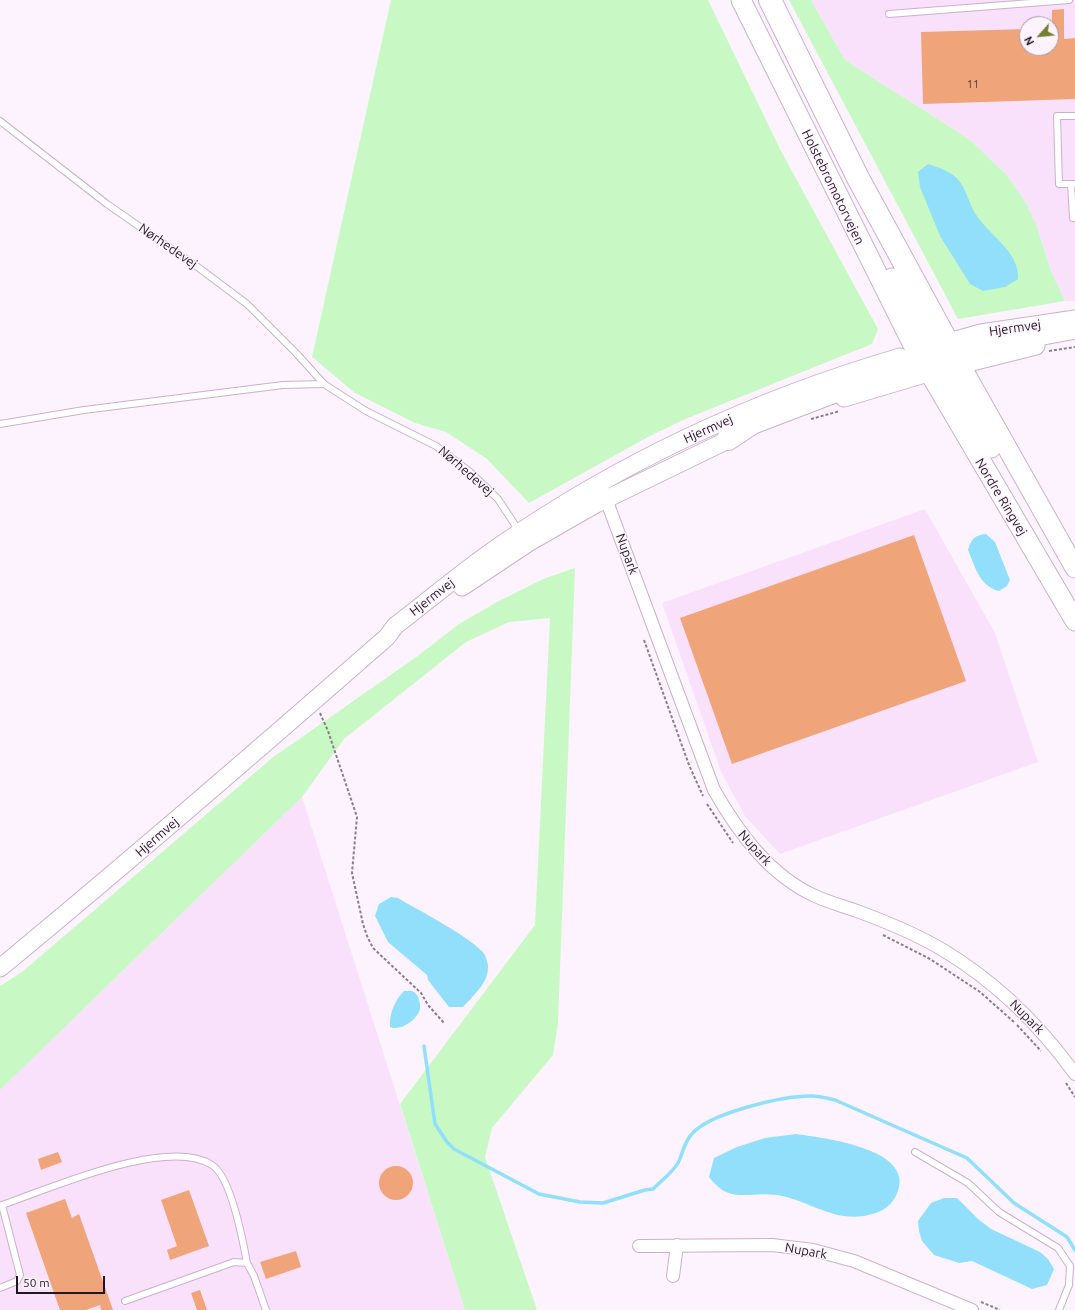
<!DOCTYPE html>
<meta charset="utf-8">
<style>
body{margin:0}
#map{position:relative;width:1075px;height:1310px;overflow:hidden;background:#fdf3fe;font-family:Ubuntu,sans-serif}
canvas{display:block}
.north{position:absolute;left:1019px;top:16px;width:40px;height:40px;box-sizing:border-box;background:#fdf3fe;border:1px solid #a59ba6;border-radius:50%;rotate:243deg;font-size:11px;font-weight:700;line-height:16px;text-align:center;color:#201821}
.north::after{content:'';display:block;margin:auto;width:14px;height:18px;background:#73802e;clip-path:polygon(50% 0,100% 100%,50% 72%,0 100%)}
.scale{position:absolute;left:16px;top:1276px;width:89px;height:18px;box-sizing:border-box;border:2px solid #201821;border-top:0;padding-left:5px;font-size:12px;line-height:14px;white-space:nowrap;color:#201821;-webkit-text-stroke:3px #fdf3fe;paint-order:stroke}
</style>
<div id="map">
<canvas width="1075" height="1310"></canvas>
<div class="north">N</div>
<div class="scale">50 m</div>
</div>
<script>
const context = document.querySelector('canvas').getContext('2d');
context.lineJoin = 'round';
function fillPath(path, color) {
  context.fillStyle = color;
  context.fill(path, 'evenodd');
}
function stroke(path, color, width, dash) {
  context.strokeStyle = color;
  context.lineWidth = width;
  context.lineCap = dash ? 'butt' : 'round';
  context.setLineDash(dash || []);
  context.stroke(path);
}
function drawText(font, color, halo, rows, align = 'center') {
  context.font = font + ' Ubuntu,sans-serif';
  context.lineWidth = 3;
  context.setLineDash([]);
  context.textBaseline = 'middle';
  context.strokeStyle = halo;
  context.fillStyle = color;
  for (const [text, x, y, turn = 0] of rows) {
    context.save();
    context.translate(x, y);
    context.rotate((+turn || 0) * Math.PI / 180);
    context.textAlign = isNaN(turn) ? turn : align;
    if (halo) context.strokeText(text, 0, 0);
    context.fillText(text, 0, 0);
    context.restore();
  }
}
const built = new Path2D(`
 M811 0H1075V301H1065L1051 271 1036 224 1026 203 1006 174 969 139 845 60ZM1027 24H1051V48H1027Z
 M925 509 995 633 1038 762 780 854 745 816 721 772 662 603Z
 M302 797 465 1310H0V1090Z`);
const green = new Path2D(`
 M391 0H708L780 149 878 329 872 344 683 420 648 437 529 503 487 459 446 432 415 423 355 393 312 357Z
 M789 0H811L845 60 969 139 1006 174 1026 203 1036 224 1051 271 1065 301 958 319Z
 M575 568 558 1023 553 1055 492 1128 485 1157 537 1310H465L400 1104 535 925 550 618 509 622 466 642 344 739 302 797 0 1090V986L22 972 272 758 419 655 459 624 497 602 543 579Z`);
const water = new Path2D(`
 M928 164C940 168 953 172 960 182 967 191 969 204 975 213 988 235 1020 251 1018 279L1005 287 983 291 970 284 940 236 920 187 918 172Z
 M986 534 995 542 1010 580 1007 586 999 591C979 586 975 566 968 550 971 539 975 535 986 534Z
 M391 897 398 898C416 909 475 939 485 955 486 958 489 966 488 969 487 984 473 996 463 1007H449L428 980 427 975 388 942 375 916 379 904Z
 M404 991C407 991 411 990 414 992 419 995 422 1007 419 1012 414 1022 400 1031 390 1027 389 1014 395 1000 404 991Z
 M796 1134C824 1138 920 1149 896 1196 889 1209 879 1213 864 1216 831 1221 808 1200 777 1195 748 1191 730 1205 709 1177L714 1158 737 1147 765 1138Z
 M944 1198H957L978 1219 991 1229 1040 1252 1048 1259 1054 1269 1047 1285 1032 1289 972 1261 959 1263 934 1255 922 1241 919 1231 918 1221 931 1203Z`);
const stream = new Path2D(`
 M424 1046 435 1124 447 1142 454 1149 539 1194 580 1202 603 1203 645 1190 653 1189C661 1181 673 1172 678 1163 683 1153 684 1143 691 1135 708 1113 783 1096 811 1096 819 1096 827 1098 835 1100L967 1158 1014 1203 1067 1237 1075 1250`);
const building = new Path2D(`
 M1064 9V39L1075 38V99L923 104 921 32 1027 29V48H1051L1052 10Z
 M914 535 966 681 732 764 680 618Z
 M58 1152 62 1162 41 1170 38 1159Z
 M379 1183a17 17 0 1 1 34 0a17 17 0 1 1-34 0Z
 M189 1190 209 1246 170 1260 167 1250 177 1246 161 1200Z
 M65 1199 72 1218 79 1214 113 1310H101L100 1305 86 1310H60L26 1213Z
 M296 1251 301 1267 266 1279 260 1262Z
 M200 1290 207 1310H197L191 1293Z`);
const path = new Path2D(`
 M1049 351 1075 347
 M811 419 840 411
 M644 640 689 765 703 796
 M320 713 328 731 357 817 352 873 363 924 367 936 373 948 421 993 428 1005 444 1023
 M707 804 733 843
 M883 935 930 959 980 992 1014 1022
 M1017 1025 1041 1051
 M1066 1083 1075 1097
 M981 1302 1000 1310`);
const lane = new Path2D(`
 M889 14 1069 0
 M1075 116H1057L1059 184H1075
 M0 121 107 204 199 268 247 304 297 354 324 384 283 385 84 410 0 424
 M1071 184 1073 218H1075
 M324 384 366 411 436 446 470 472 498 499 519 531
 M915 1152 968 1183 999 1212 1058 1248 1070 1266 1069 1285 1059 1310
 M0 1288 17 1281 20 1275 2 1205C49 1189 167 1136 212 1165 231 1177 243 1241 247 1263
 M125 1301 234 1262 247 1263 254 1276 266 1310`);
const street = new Path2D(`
 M603 491 714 790C738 832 769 875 815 896 828 902 843 906 857 911 887 922 916 934 943 950 996 982 1039 1024 1075 1074
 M639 1246 772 1245 813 1250 854 1261 972 1310
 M673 1276 677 1245`);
const secondary = new Path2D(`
 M935 346 981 333 1075 319
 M844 398 928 373 1036 346
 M462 587 528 543 596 504 740 434
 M0 968C131 860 259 749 387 637L395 626C429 600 462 572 498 547 620 462 757 399 900 357`);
const primary = new Path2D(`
 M741 0 913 345 1075 621
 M892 278 932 347 942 355 958 364
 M944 336 1075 568
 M929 357 946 372 991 448
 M945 365 954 355 963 350 1075 329`);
const highway = new Path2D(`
 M770 0 858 178 944 336
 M728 439 752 423 912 362C927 347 933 332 930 311`);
const numberNames = [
 ["11",973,84]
];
const streetNames = [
 ["Holstebromotorvejen",833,187,64],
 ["Nørhedevej",168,246,35],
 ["Hjermvej",1015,328,-8],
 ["Hjermvej",708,429,-24],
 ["Nørhedevej",466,471,41],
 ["Nordre Ringvej",1001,497,59],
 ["Nupark",627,554,70],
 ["Hjermvej",432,597,-38],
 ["Hjermvej",157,837,-41],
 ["Nupark",755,848,48],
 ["Nupark",1027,1017,45],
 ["Nupark",806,1251,10]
];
fillPath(built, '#f9e1fc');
fillPath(green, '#c8f9c5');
fillPath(water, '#91dffa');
stroke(stream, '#91dffa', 3.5);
fillPath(building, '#efa579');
stroke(lane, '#c9b1cb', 8);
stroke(street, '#c9b1cb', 14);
stroke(secondary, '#c9b1cb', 19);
stroke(primary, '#c9b1cb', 21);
stroke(highway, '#c9b1cb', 24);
stroke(path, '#887f89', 2, [3, 2]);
stroke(lane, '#fff', 6);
stroke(street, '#fff', 12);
stroke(secondary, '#fff', 17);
stroke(primary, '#fff', 19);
stroke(highway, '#fff', 22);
drawText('11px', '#543b37', null, numberNames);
drawText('13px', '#201821', '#fdf3fe', streetNames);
</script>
